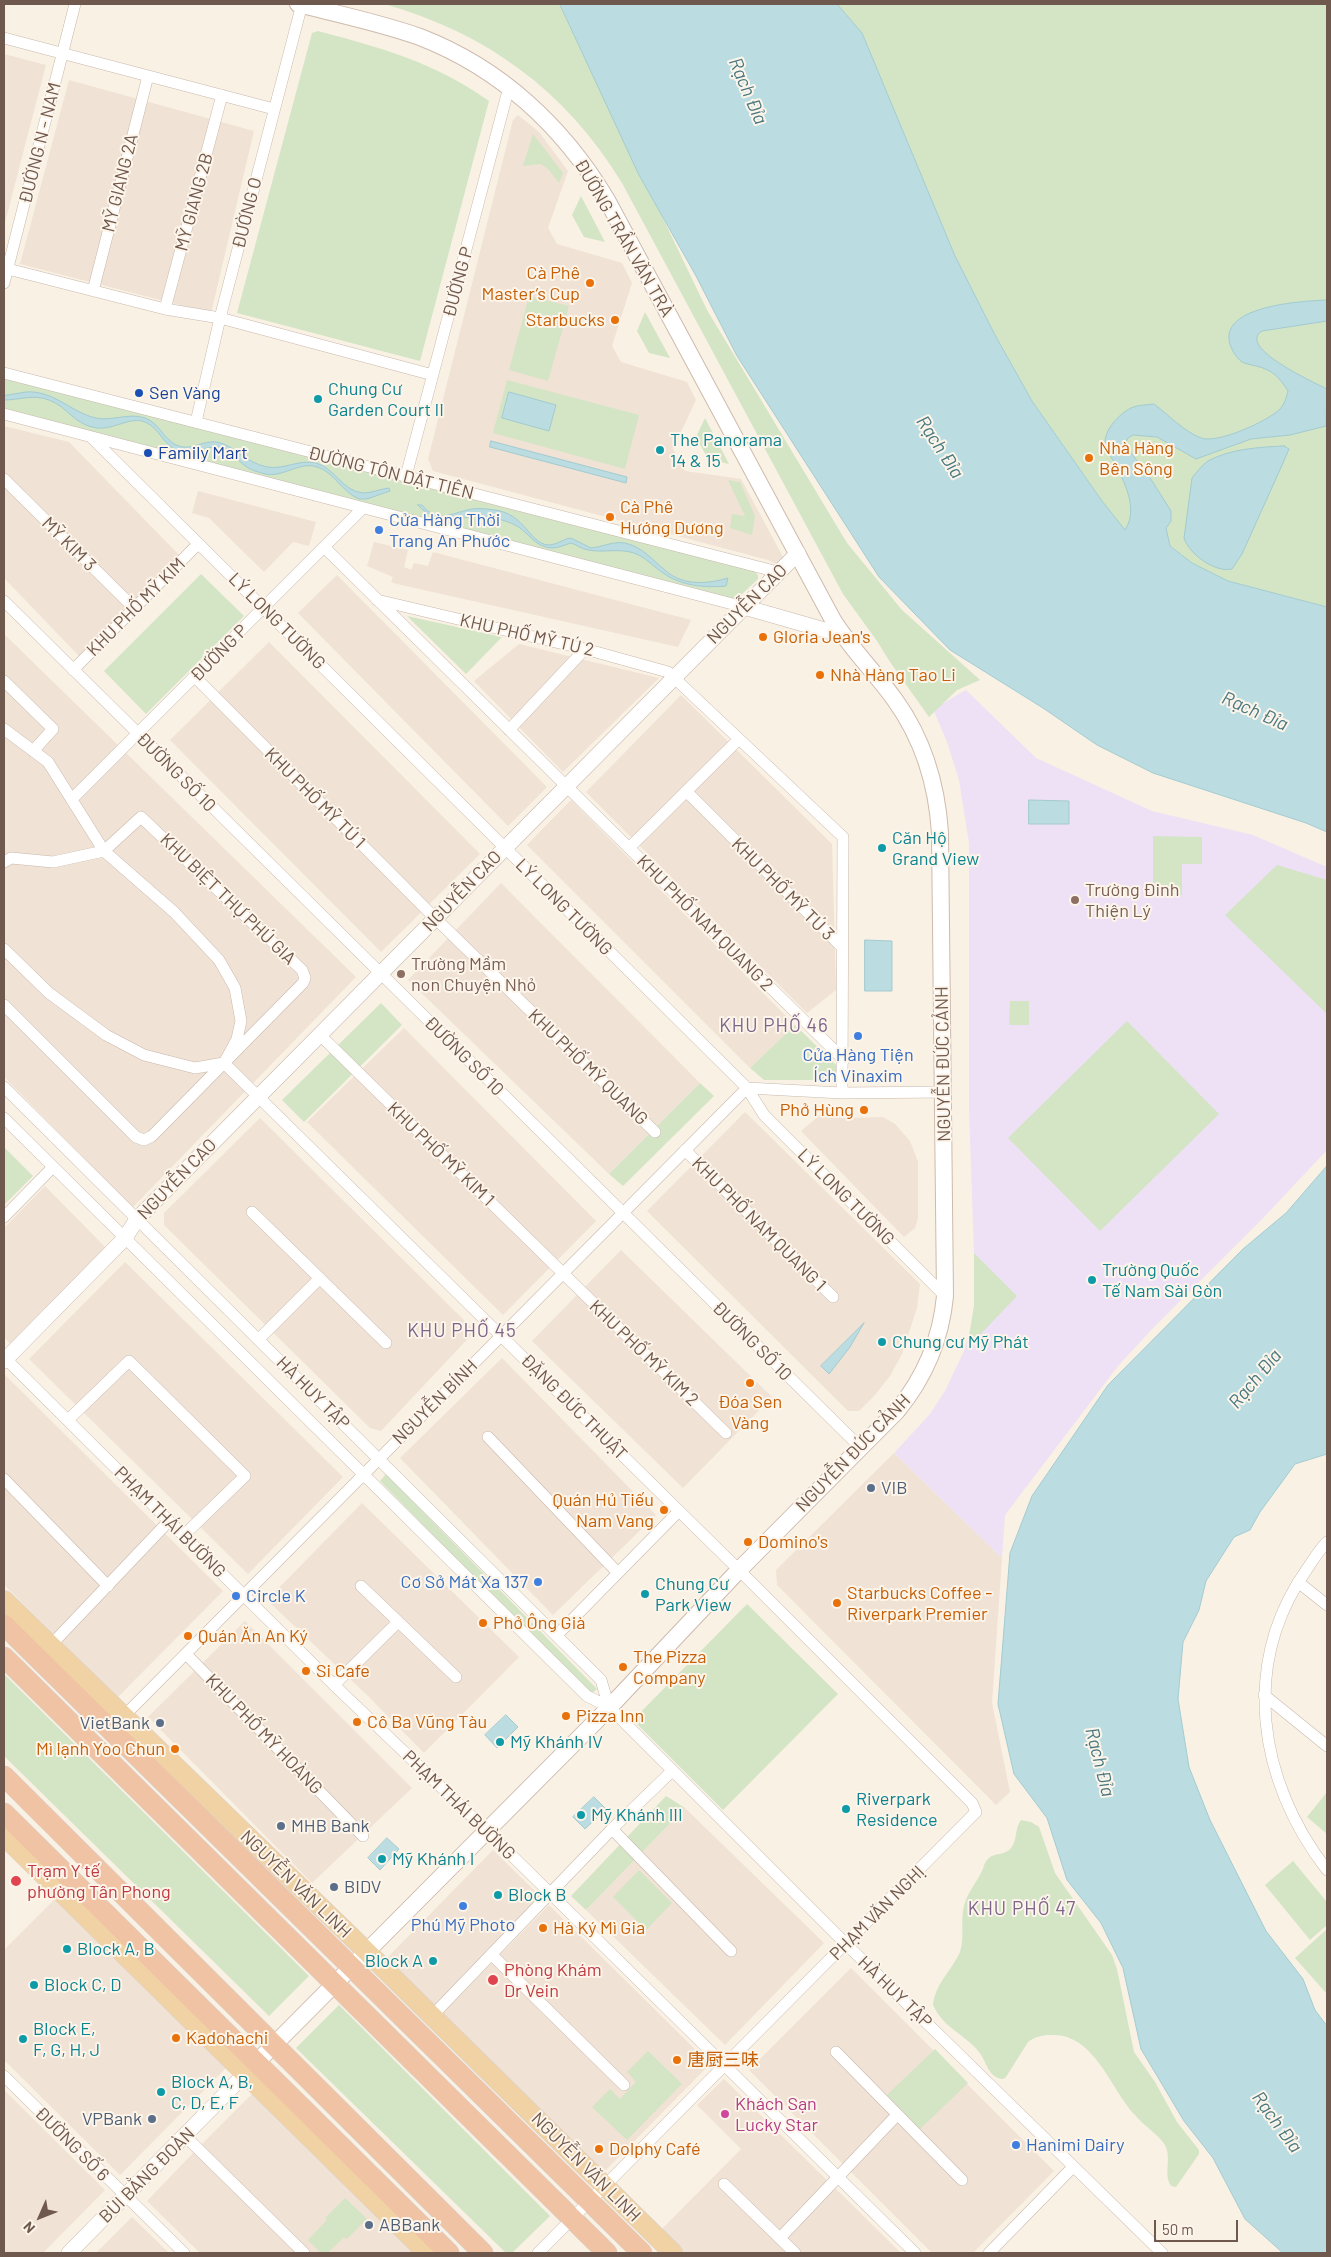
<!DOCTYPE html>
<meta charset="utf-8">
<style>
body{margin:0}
#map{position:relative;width:1331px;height:2257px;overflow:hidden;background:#f9f1e4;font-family:Barlow,sans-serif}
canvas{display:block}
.frame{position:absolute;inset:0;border:5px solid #6f584d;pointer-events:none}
.north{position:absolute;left:15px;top:2192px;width:50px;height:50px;-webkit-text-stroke:4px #fdf5ea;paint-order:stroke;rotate:226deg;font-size:14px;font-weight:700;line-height:20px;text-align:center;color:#6f584d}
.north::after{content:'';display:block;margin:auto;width:18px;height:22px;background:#6f584d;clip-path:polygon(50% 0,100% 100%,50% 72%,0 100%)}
.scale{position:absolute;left:1154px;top:2220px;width:84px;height:22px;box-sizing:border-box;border:2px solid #6f584d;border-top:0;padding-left:6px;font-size:15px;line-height:18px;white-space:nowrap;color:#6f584d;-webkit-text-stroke:4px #fdf5ea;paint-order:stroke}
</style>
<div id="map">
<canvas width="1331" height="2257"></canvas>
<div class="frame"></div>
<div class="north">N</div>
<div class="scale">50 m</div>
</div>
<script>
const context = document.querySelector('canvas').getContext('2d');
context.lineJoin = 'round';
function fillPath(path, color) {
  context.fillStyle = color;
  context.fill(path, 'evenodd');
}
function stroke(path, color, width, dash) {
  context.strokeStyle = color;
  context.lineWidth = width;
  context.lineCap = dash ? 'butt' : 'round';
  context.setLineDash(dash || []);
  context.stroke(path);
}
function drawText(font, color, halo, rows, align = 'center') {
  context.font = font + ' Barlow,"Noto Sans SC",sans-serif';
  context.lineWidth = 4;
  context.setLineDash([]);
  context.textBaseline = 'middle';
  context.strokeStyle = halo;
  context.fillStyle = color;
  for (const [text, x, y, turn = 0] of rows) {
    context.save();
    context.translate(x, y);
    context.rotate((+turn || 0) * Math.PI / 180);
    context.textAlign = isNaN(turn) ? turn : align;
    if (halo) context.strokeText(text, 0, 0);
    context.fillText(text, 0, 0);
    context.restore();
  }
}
const residential = new Path2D(`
 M4 54 46 65 4 226Z
 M69 80 254 131 211 313 20 264Z
 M518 115 539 132 568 171 548 228 557 244 622 263 632 283 612 346 621 362 687 382 696 400 673 449 685 471 741 479 783 557 776 564 768 560 433 471 428 459 513 120Z
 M4 426 69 442 180 556 80 657 4 578Z
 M198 491 316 522 309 546 293 542 264 572 209 518 192 513Z
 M374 542 408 550 404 567 411 570 414 563 428 566 433 552 691 620 678 647 397 584 391 582 393 577 367 566Z
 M337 575 547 787 508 826 298 613Z
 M4 634 356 977 133 1207 4 1077Z
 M269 642 480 854 381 952 170 740Z
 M519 644 659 678 563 772 474 681Z
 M681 695 832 844 836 990 807 1013 586 792Z
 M571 800 795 1025 750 1068 527 845Z
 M501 883 700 1083 609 1174 408 980Z
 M404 1028 596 1221 503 1315 307 1122Z
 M745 1112 920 1284 917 1308 902 1354 890 1376 874 1396 859 1411H848L647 1211Z
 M819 1116 848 1118 883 1117 895 1124 910 1141 918 1162V1218L915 1228 904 1237 801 1131Z
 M260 1118 475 1331 381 1431 370 1428 164 1225V1213Z
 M45 1186 106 1248 12 1346 4 1337V1228Z
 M621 1250 772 1397 683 1488 532 1341Z
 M125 1262 343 1477 248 1574 29 1359Z
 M502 1358 656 1515 553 1615 400 1458Z
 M4 1374 223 1591 118 1697 4 1585Z
 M894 1453 1002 1558 992 1703 1010 1792 996 1805 777 1585 776 1570Z
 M362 1503 519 1657 424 1753 369 1697 267 1600Z
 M245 1621 412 1788 312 1883 148 1717Z
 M685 1808 824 1943 725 2045 586 1910Z
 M493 1850 541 1897 433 2007 385 1960Z
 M56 1898 227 2067 120 2175 4 2060V1950Z
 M549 1905 710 2064 602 2174 441 2015Z
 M851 1968 1054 2171 973 2253H932L749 2070Z
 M724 2079 901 2253H683L660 2231 741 2149 697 2105Z
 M4 2090 105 2190 43 2253H4Z
 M253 2093 416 2253H311L201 2145Z
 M194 2152 297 2253H200L147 2201Z
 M132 2217 169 2253H96Z`);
const education = new Path2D(`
 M966 690 1036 758 1152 811 1253 835 1327 867V1150L1267 1214 1155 1326 1118 1366 1005 1515 1002 1558 894 1453 930 1414 945 1391 964 1351 972 1323 974 1306V1253L969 1109V843L959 780 947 742 933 709Z`);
const green = new Path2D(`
 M384 4H560L707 310 847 543 902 610 980 680 957 690 929 717 890 662 877 641 843 594 622 183C566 91 487 33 384 4Z
 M837 4H1327V607L1228 581 1192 563 1170 546 1125 531 1102 501 1032 401 995 335 955 256 862 33Z
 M318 31C382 48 434 62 489 101L420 361 237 313 312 33Z
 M533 134 563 173 559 183 549 170 541 164 523 166Z
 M581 196 605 242 584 237 572 215Z
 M529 296 569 306 548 381 509 370Z
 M645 312 670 358 649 353 637 331Z
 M4 378 754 571 758 575V579L739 597 732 599 4 410Z
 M507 380 639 415 625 469 493 433Z
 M705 418 729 464 708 459 696 437Z
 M728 480 740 482 755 516 752 535 730 528 732 514 745 516Z
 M201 574 244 616 146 714 104 671Z
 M407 616 502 637 466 674Z
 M1153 836 1202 837V864H1182V895H1153Z
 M1277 865 1327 880V1014L1225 915Z
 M1010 1001H1029V1025H1009Z
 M381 1003 402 1025 304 1122 282 1100Z
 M1127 1021 1219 1114 1100 1231 1008 1138Z
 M795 1025 836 1065V1080H764L750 1068Z
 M700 1083 714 1096 623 1186 609 1174Z
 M4 1147 33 1176 4 1205Z
 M974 1253 1017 1296 974 1341 969 1336 974 1306Z
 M386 1474 597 1689 590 1695 380 1481Z
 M747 1604 838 1694 723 1810 633 1720Z
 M4 1674 309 1976 269 2016 4 1756Z
 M1327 1792V1834L1307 1817Z
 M666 1796 685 1808 586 1910 571 1896Z
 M1021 1820 1031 1822 1039 1827 1055 1873 1112 1955 1117 1969 1134 2052 1155 2082 1177 2122 1199 2150V2154L1176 2187 1171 2186C1163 2174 1172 2159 1165 2145 1157 2133 1144 2126 1135 2115 1110 2088 1094 2032 1050 2035 1041 2035 1035 2037 1028 2042L1006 2077 1003 2079C988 2078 987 2062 979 2052 964 2033 945 2030 933 2005 936 1982 951 1972 960 1952 965 1937 960 1921 964 1906 967 1893 977 1882 983 1869 984 1866 985 1861 988 1859 994 1852 1005 1856 1011 1848 1018 1840 1014 1829 1021 1820Z
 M1293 1861 1327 1902V1925L1310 1940 1265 1885Z
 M639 1870 672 1903 646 1930 613 1897Z
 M1327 1929V1994L1295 1958Z
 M339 2005 550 2216 512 2253H506L296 2048Z
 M935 2049 968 2083 920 2129 887 2095Z
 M648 2051 682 2084 627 2140 592 2107 610 2089 620 2099 636 2082 627 2072Z
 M345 2198 367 2219 347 2239 344 2237 328 2253H321L308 2240 327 2220 325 2218Z`);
const water = new Path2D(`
 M560 4H837L862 33 955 256 995 335 1032 401 1102 501 1125 530C1139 509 1124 481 1114 462 1111 457 1106 450 1105 444 1104 430 1119 414 1131 408 1137 405 1146 405 1154 404 1169 415 1183 431 1201 438 1218 444 1268 421 1280 409 1285 403 1286 398 1288 391 1279 377 1273 370 1256 366 1252 365 1246 364 1242 362 1236 358 1229 346 1229 339 1226 305 1304 301 1327 300V321L1262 331C1236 347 1315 383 1327 389L1326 426 1290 435 1251 439 1196 459 1157 437 1133 435 1128 438 1126 442 1127 448 1147 473 1171 511V521L1166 528 1170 546 1192 563 1228 581 1327 607V832L1306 823 1153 773 1097 745 1043 708 950 650 879 577 737 356 696 276 639 175Z
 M26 392C52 390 69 410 92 417 109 423 128 412 145 418 159 423 163 438 176 445 191 452 202 440 217 442 234 445 246 463 267 467 284 470 299 459 316 463 335 468 342 491 363 493 372 493 380 489 389 488L390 491 367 499H359C342 492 333 471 317 467 299 461 283 478 265 474 258 472 250 470 244 465 237 460 232 451 224 448 209 443 194 456 179 451 163 446 160 428 145 422 130 416 114 430 97 428 74 425 68 407 49 400 34 394 19 400 4 400V396Z
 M509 392 556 405 549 431 502 418Z
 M491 441 627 477 626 483 490 447Z
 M1284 446 1289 449 1283 463 1242 554 1232 569C1215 573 1189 554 1184 538L1192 478C1196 473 1202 465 1208 461 1230 449 1259 447 1284 446Z
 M418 505H422C438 525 453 512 472 509 479 508 487 509 495 510 525 514 529 543 548 545 557 545 563 539 571 538L591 548C603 547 612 541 625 543 643 547 652 560 666 571 683 586 708 584 728 578L726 586C705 588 681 586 663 573 653 566 645 557 634 553 618 548 604 553 588 550 582 549 577 545 571 543 564 545 559 548 552 548 536 548 529 533 517 526 510 522 502 520 495 518 468 511 440 531 418 505Z
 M1029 800 1069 801V824H1029Z
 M865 940 892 941V991H865Z
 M1327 1166V1454L1295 1464 1260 1512 1250 1530 1234 1537 1206 1581 1199 1610 1183 1642 1178 1699 1189 1767 1210 1820 1266 1931 1303 1979 1315 2010 1327 2026V2253H1283L1245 2219 1213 2158 1184 2121 1141 2049 1123 1968 1101 1923 1067 1880 1047 1818 1014 1774 998 1704 1010 1553 1032 1496 1108 1385 1243 1249 1286 1213Z
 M864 1323 850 1347 829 1374 821 1366Z
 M506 1715 518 1727 497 1748 485 1735Z
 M594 1797 606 1809 585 1829 573 1817Z
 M387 1838 399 1849 380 1870 368 1858Z`);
const minor = new Path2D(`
 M4 38 274 109
 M4 268 165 309 220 318 433 375
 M4 283 75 4
 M93 291 148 76
 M165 309 222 95
 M4 373 778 572
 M4 414 744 607
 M196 422 220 318 302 4
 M92 438 737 1078 747 1088 764 1115 945 1296
 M406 476 509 87
 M4 479 134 608
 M324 547 844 1060
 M377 600 585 649 668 672 843 837 842 1093
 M4 601 861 1448
 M73 670 198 544
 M195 677 435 918 655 1132
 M4 681 53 729 33 751
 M4 729 48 762 104 851 174 912 219 960 235 988 241 1021 237 1039 224 1063 195 1068 144 1055 106 1035 49 993 4 949
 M509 730 585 649
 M686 791 842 947
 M72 799 363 508
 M629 848 738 740
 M4 862 11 858 53 862 104 851 141 817 302 970 305 978 303 983 152 1136 144 1140 136 1137 4 1005
 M320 1035 726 1433
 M224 1063 739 1570 972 1803 976 1812 538 2253
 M4 1087 601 1680 609 1707
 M747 1088 842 1093 944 1092
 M4 1118 587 1696 609 1707 846 1944 1162 2253
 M685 1150 833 1297
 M252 1212 386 1343
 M4 1217 53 1167
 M259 1339 320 1278
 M4 1357 334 1685 486 1830 915 2253
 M68 1420 129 1361 245 1476 184 1535
 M488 1437 618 1573
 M4 1479 108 1586
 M1327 1542C1319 1550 1313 1560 1307 1569 1240 1664 1258 1781 1327 1870
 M1298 1582 1327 1605
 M361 1586 456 1677
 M557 1635 679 1511
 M50 1646 169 1521
 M186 1654 363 1836
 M334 1685 398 1622
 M1264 1695 1327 1746
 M123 1717 747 1088
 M612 1829 731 1951
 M492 1955 624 2085
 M432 2016 612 1829 672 1771
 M836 2052 962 2180
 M4 2076 184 2253
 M185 2136 304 2253
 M724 2184 795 2253
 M780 2238 897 2115
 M989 2253 1073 2167`);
const tertiary = new Path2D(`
 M744 607 842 635
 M4 1361 125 1238 137 1219 798 553
 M69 2253 245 2074`);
const secondary = new Path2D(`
 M248 2071 604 1713 739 1570 897 1411C925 1377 941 1339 945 1296L940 833C937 785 923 739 895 700 875 672 851 649 833 620L607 200C563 126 500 68 420 37 381 23 338 14 298 4`);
const primary = new Path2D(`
 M4 1600 366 1951 673 2253
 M4 1836 427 2253`);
const trunk = new Path2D(`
 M4 1625 642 2253
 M4 1657 607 2253
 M4 1776 483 2253
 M4 1813 449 2253`);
const markers = [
 [590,283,5,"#e8710a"],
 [615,320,5,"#e8710a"],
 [139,393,5,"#1a4fb4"],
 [318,399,5,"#0f9aa8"],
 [660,450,5,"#0f9aa8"],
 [148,453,5,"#1a4fb4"],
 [1089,458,5,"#e8710a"],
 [610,517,5,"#e8710a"],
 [379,530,5,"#3f7fe0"],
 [763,637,5,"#e8710a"],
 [820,675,5,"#e8710a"],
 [882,848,5,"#0f9aa8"],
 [1075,900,5,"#8d6e63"],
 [401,974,5,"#8d6e63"],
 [858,1036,5,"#3f7fe0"],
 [864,1110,5,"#e8710a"],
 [1092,1280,5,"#0f9aa8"],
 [882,1342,5,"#0f9aa8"],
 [750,1383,5,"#e8710a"],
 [871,1488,5,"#5c6f8a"],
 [664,1510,5,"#e8710a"],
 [748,1542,5,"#e8710a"],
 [538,1582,5,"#3f7fe0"],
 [645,1594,5,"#0f9aa8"],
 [236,1596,5,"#3f7fe0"],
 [837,1603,5,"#e8710a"],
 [483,1623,5,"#e8710a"],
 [188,1636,5,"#e8710a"],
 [623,1667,5,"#e8710a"],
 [306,1671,5,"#e8710a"],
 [566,1716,5,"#e8710a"],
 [357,1722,5,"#e8710a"],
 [160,1723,5,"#5c6f8a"],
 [500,1742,5,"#0f9aa8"],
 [175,1749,5,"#e8710a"],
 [846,1809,5,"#0f9aa8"],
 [581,1815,5,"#0f9aa8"],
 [281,1826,5,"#5c6f8a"],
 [382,1859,5,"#0f9aa8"],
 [16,1881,6,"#e0444e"],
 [334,1887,5,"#5c6f8a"],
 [498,1895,5,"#0f9aa8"],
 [463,1906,5,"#3f7fe0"],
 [543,1928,5,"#e8710a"],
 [67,1949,5,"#0f9aa8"],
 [433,1961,5,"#0f9aa8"],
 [493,1980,6,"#e0444e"],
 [34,1985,5,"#0f9aa8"],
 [176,2038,5,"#e8710a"],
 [23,2039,5,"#0f9aa8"],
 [677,2060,5,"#e8710a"],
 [161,2092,5,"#0f9aa8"],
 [725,2114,5,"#d1479c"],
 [152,2119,5,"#5c6f8a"],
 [1016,2145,5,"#3f7fe0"],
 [599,2149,5,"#e8710a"],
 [369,2225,5,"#5c6f8a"]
];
const streetNames = [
 ["ĐƯỜNG N - NAM",40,143,-76],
 ["MỸ GIANG 2A",120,183,-76],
 ["MỸ GIANG 2B",194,202,-75],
 ["ĐƯỜNG O",247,213,-76],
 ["ĐƯỜNG TRẦN VĂN TRÀ",624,238,60],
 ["ĐƯỜNG P",458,282,-75],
 ["ĐƯỜNG TÔN DẬT TIÊN",391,473,14],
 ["MỸ KIM 3",69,544,45],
 ["NGUYỄN CAO",747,604,-45],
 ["KHU PHỐ MỸ KIM",136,607,-45],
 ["LÝ LONG TƯỜNG",277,621,45],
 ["KHU PHỐ MỸ TÚ 2",527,635,13],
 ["ĐƯỜNG P",219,653,-45],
 ["ĐƯỜNG SỐ 10",176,772,45],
 ["KHU PHỐ MỸ TÚ 1",315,798,45],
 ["KHU PHỐ MỸ TÚ 3",783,889,45],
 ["NGUYỄN CAO",462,891,-46],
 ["KHU BIỆT THỰ PHÚ GIA",228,899,44],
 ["LÝ LONG TƯỜNG",564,907,45],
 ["KHU PHỐ NAM QUANG 2",705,923,45],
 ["ĐƯỜNG SỐ 10",464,1056,45],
 ["NGUYỄN ĐỨC CẢNH",943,1064,-91],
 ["KHU PHỐ MỸ QUANG",588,1067,44],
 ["KHU PHỐ MỸ KIM 1",441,1154,44],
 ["NGUYỄN CAO",177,1179,-46],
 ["LÝ LONG TƯỜNG",846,1197,45],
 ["KHU PHỐ NAM QUANG 1",759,1224,45],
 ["ĐƯỜNG SỐ 10",752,1341,45],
 ["KHU PHỐ MỸ KIM 2",644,1353,44],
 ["HÀ HUY TẬP",313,1393,45],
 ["NGUYỄN BÍNH",435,1402,-45],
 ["ĐẶNG ĐỨC THUẬT",574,1407,45],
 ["NGUYỄN ĐỨC CẢNH",853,1453,-46],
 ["PHẠM THÁI BƯỜNG",170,1522,45],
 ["KHU PHỐ MỸ HOÀNG",264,1734,46],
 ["PHẠM THÁI BƯỜNG",459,1805,44],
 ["NGUYỄN VĂN LINH",296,1884,44],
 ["PHẠM VĂN NGHỊ",877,1913,-45],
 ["HÀ HUY TẬP",895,1992,44],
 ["ĐƯỜNG SỐ 6",72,2144,45],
 ["NGUYỄN VĂN LINH",586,2167,45],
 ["BÙI BẰNG ĐOÀN",147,2175,-45]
];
const foodNames = [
 ["Cà Phê",580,273,"right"],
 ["Master’s Cup",580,294,"right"],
 ["Starbucks",605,320,"right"],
 ["Nhà Hàng",1099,448],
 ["Bên Sông",1099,469],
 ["Cà Phê",620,507],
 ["Hướng Dương",620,528],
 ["Gloria Jean's",773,637],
 ["Nhà Hàng Tao Li",830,675],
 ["Phở Hùng",854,1110,"right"],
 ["Đóa Sen",750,1402,"center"],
 ["Vàng",750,1423,"center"],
 ["Quán Hủ Tiếu",654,1500,"right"],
 ["Nam Vang",654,1521,"right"],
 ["Domino's",758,1542],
 ["Starbucks Coffee -",847,1593],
 ["Riverpark Premier",847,1614],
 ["Phở Ông Già",493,1623],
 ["Quán Ăn An Ký",198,1636],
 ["The Pizza",633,1657],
 ["Company",633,1678],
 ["Si Cafe",316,1671],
 ["Pizza Inn",576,1716],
 ["Cô Ba Vũng Tàu",367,1722],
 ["Mì lạnh Yoo Chun",165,1749,"right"],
 ["Hà Ký Mì Gia",553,1928],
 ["Kadohachi",186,2038],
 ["唐厨三味",687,2060],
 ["Dolphy Café",609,2149]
];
const cultureNames = [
 ["Chung Cư",328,389],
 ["Garden Court II",328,410],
 ["The Panorama",670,440],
 ["14 & 15",670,461],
 ["Căn Hộ",892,838],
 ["Grand View",892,859],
 ["Trường Quốc",1102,1270],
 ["Tế Nam Sài Gòn",1102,1291],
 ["Chung cư Mỹ Phát",892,1342],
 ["Chung Cư",655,1584],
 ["Park View",655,1605],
 ["Mỹ Khánh IV",510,1742],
 ["Riverpark",856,1799],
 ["Residence",856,1820],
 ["Mỹ Khánh III",591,1815],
 ["Mỹ Khánh I",392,1859],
 ["Block B",508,1895],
 ["Block A, B",77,1949],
 ["Block A",423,1961,"right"],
 ["Block C, D",44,1985],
 ["Block E,",33,2029],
 ["F, G, H, J",33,2050],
 ["Block A, B,",171,2082],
 ["C, D, E, F",171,2103]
];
const transitNames = [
 ["Sen Vàng",149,393],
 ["Family Mart",158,453]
];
const shopNames = [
 ["Cửa Hàng Thời",389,520],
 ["Trang An Phước",389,541],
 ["Cửa Hàng Tiện",858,1055,"center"],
 ["Ích Vinaxim",858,1076,"center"],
 ["Cơ Sở Mát Xa 137",528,1582,"right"],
 ["Circle K",246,1596],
 ["Phú Mỹ Photo",463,1925,"center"],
 ["Hanimi Dairy",1026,2145]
];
const educationNames = [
 ["Trường Đinh",1085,890],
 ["Thiện Lý",1085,911],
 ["Trường Mầm",411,964],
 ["non Chuyện Nhỏ",411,985]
];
const serviceNames = [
 ["VIB",881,1488],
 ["VietBank",150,1723,"right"],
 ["MHB Bank",291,1826],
 ["BIDV",344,1887],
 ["VPBank",142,2119,"right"],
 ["ABBank",379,2225]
];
const healthNames = [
 ["Trạm Y tế",27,1871],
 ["phường Tân Phong",27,1892],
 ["Phòng Khám",504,1970],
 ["Dr Vein",504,1991]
];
const hotelNames = [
 ["Khách Sạn",735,2104],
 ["Lucky Star",735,2125]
];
const waterNames = [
 ["Rạch Đỉa",748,91,67],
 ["Rạch Đỉa",940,447,57],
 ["Rạch Đỉa",1255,711,24],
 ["Rạch Đỉa",1255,1379,-50],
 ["Rạch Đỉa",1100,1762,76],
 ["Rạch Đỉa",1277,2122,54]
];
const neighbourhoodNames = [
 ["KHU PHỐ 46",774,1026],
 ["KHU PHỐ 45",462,1331],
 ["KHU PHỐ 47",1022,1909]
];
fillPath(residential, '#f0e2d4');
fillPath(education, '#eee1f5');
fillPath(green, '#d3e5c5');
fillPath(water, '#bbdce0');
stroke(water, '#a3cbd1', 1);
stroke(minor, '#c9b8ac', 12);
stroke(tertiary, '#c9b8ac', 16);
stroke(secondary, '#cebaad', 18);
stroke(primary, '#d7d0cd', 20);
stroke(trunk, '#d7d0cd', 21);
stroke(minor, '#fff', 11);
stroke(tertiary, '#fff', 15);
stroke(secondary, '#fff', 16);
stroke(primary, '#f1d2a4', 19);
stroke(trunk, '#efc3a3', 20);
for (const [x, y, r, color] of markers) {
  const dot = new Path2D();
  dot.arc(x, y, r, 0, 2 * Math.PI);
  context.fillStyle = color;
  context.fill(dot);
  stroke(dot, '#fdf5ea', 2);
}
drawText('18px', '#6f584d', '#fdf5ea', streetNames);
drawText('18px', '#c56008', '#fdf5ea', foodNames, 'left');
drawText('18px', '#0d838f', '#fdf5ea', cultureNames, 'left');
drawText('18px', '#164399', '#fdf5ea', transitNames, 'left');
drawText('18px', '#366cbe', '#fdf5ea', shopNames, 'left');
drawText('18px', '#785e54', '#fdf5ea', educationNames, 'left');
drawText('18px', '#4e5e75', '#fdf5ea', serviceNames, 'left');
drawText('18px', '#be3a42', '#fdf5ea', healthNames, 'left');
drawText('18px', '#b23c85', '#fdf5ea', hotelNames, 'left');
drawText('italic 19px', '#497880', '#fdf5ea', waterNames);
context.letterSpacing = '1px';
drawText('19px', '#7d658c', '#fdf5ea', neighbourhoodNames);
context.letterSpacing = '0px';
</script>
